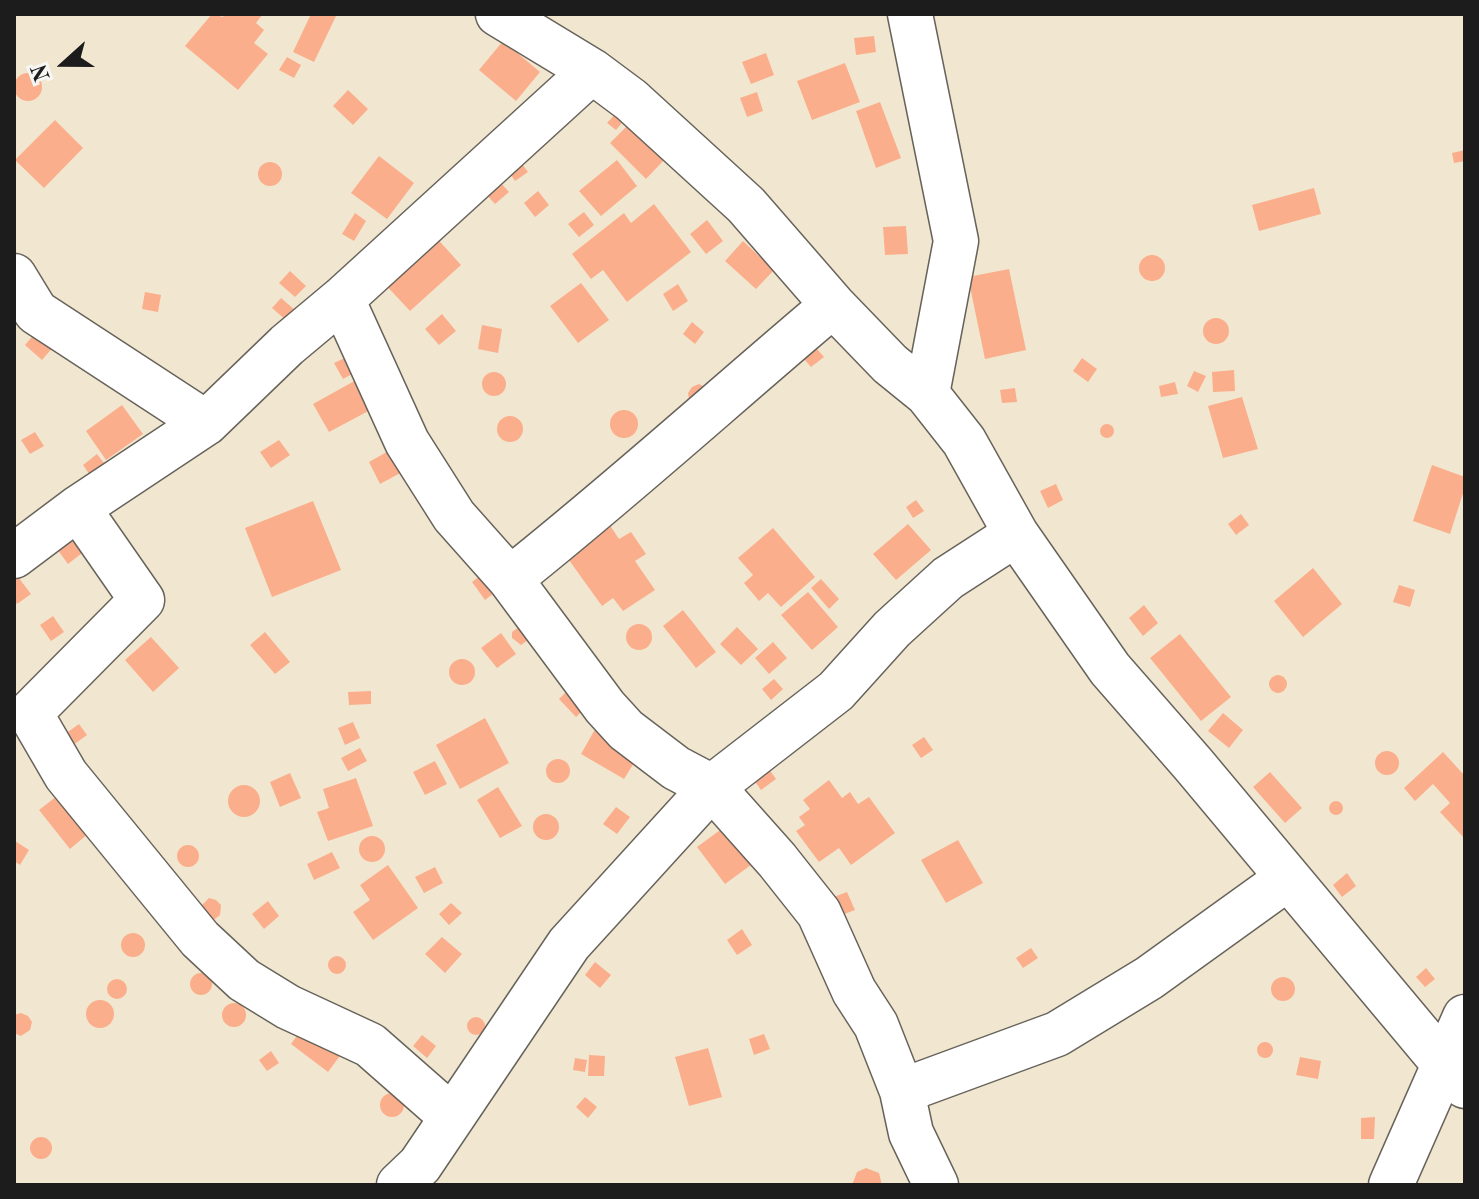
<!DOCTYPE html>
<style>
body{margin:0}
#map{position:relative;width:1479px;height:1199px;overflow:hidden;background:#f1e7d1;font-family:"Old Standard TT",serif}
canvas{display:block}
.frame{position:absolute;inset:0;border:16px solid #1c1c1c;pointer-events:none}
.north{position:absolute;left:24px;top:24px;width:80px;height:80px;-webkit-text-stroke:6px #f6f6f2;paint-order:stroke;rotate:249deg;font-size:22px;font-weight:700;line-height:32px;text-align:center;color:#1c1c1c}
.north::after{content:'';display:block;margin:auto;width:28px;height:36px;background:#1c1c1c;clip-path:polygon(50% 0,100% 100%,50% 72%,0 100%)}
</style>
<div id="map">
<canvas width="1479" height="1199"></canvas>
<div class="frame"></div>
<div class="north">N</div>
</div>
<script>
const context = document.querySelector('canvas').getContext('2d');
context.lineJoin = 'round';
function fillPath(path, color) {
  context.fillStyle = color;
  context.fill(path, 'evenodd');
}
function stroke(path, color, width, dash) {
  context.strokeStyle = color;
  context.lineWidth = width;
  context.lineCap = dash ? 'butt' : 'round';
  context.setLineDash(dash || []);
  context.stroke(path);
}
const building = new Path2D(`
 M212 14 223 17 225 14H263L256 23 264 30 254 43 268 54 238 90 185 46Z
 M311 14H337L314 62 293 52Z
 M874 36 876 52 856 55 854 38Z
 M503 41 540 72 516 101 479 70Z
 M766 53 774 75 751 84 742 62Z
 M287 57 301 65 294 78 279 70Z
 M845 63 860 102 812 120 797 81Z
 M14 87a14 14 0 1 1 28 0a14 14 0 1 1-28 0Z
 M348 90 368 109 353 125 333 106Z
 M757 92 763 111 747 117 740 98Z
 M880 102 901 158 876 168 856 111Z
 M618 111 626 118 616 130 607 123Z
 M55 120 83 148 44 188 15 160Z
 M629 124 665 159 646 179 610 143Z
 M1465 150V161L1454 163 1452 153Z
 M379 156 414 183 387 219 351 193Z
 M519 160 528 172 515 181 507 169Z
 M617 160 637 186 601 216 579 191Z
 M258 174a12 12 0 1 1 24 0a12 12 0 1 1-24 0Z
 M500 182 509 192 495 204 486 194Z
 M1314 188 1321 214 1259 231 1252 205Z
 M538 191 549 205 535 217 524 203Z
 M654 204 691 252 627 302 603 270 591 279 572 254 624 213 631 223Z
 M584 212 594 225 579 237 568 224Z
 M355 213 366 221 354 241 342 234Z
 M707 220 723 241 706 254 690 234Z
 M906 226 908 254 885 255 883 227Z
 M433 234 461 265 410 311 382 281Z
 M743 241 774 270 756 289 725 261Z
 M1139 268a13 13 0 1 1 26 0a13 13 0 1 1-26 0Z
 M1009 269 1026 350 985 359 968 277Z
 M290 271 306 286 295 297 279 283Z
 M581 283 609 320 578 343 550 306Z
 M678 284 688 301 673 311 663 294Z
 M145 292 161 295 158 312 142 309Z
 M281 298 295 310 287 321 272 308Z
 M442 314 456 331 439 345 425 329Z
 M1203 331a13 13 0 1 1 26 0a13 13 0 1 1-26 0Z
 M692 322 704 332 695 344 683 334Z
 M482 325 502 329 498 353 478 349Z
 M37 331 54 346 42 360 25 345Z
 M810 341 824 357 811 367 798 352Z
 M353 354 361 369 343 379 334 363Z
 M1082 358 1097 369 1088 382 1073 371Z
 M1234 370 1235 391 1213 392 1212 372Z
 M1194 371 1206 376 1198 392 1187 386Z
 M482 384a12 12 0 1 1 24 0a12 12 0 1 1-24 0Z
 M358 379 374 408 329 432 313 404Z
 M1175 382 1178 394 1161 397 1159 386Z
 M699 384 705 387 694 404 689 399 688 393 692 387Z
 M1015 388 1017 402 1002 403 1000 390Z
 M1242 397 1258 449 1223 458 1208 406Z
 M122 405 143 434 106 460 86 431Z
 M610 424a14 14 0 1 1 28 0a14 14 0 1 1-28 0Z
 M497 429a13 13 0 1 1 26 0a13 13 0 1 1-26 0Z
 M1100 431a7 7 0 1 1 14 0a7 7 0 1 1-14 0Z
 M35 432 44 446 30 454 21 440Z
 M279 440 290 455 271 468 260 452Z
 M392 449 404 471 380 484 369 462Z
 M97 454 107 467 92 478 83 465Z
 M1432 465 1465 477V487L1450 534 1413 521Z
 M1056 484 1063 500 1048 508 1040 491Z
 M916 500 924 511 913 518 906 507Z
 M313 501 341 570 272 597 245 528Z
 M1241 514 1249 525 1236 535 1228 524Z
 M605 518 619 539 631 532 646 554 635 561 655 590 623 611 613 598 602 606 561 549Z
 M908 524 931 550 896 580 873 554Z
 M773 528 815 577 781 607 768 593 759 601 744 583 753 575 738 558Z
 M72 531 86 550 68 564 54 545Z
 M1313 568 1342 604 1303 637 1274 601Z
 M485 572 498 590 485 600 472 582Z
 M18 577 31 594 17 604 14 600V581Z
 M821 579 839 599 829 609 811 588Z
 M1399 585 1415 590 1410 607 1393 602Z
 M808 592 838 627 812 650 781 615Z
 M1144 605 1158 623 1143 636 1129 618Z
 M683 610 716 652 696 668 663 626Z
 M53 616 64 632 51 641 40 625Z
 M626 637a13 13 0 1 1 26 0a13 13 0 1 1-26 0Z
 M519 627 528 640 521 645 512 638V632Z
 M737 627 758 649 741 665 720 644Z
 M265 632 290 662 275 674 250 645Z
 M501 633 516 654 497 668 481 648Z
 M1180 634 1231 697 1201 721 1150 658Z
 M151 637 179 668 153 692 125 660Z
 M773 642 787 658 769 674 755 658Z
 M449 672a13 13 0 1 1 26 0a13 13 0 1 1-26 0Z
 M1269 684a9 9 0 1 1 18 0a9 9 0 1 1-18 0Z
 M774 679 783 689 771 700 762 689Z
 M575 683 593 701 576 717 559 699Z
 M371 691V704L349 705 348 692Z
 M1223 713 1243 730 1229 748 1208 731Z
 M485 718 509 763 460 789 436 745Z
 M353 722 360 738 345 745 338 728Z
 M79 724 87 735 69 748 61 737Z
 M598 724 642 750 624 779 581 754Z
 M924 737 933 750 921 758 912 745Z
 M360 748 367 761 348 771 341 758Z
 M1375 763a12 12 0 1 1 24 0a12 12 0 1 1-24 0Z
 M1443 752 1465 776V839L1440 812 1450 803 1433 784 1415 801 1404 788Z
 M546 771a12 12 0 1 1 24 0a12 12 0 1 1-24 0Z
 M435 761 447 784 425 795 413 772Z
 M766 765 776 779 761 790 751 776Z
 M1270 772 1302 808 1285 823 1253 787Z
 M290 773 301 798 280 807 270 782Z
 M356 778 373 826 328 841 317 812 329 808 323 789Z
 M829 780 842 798 850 792 858 804 869 797 895 833 851 865 839 848 819 862 796 831 805 825 799 817 810 809 803 800Z
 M228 801a16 16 0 1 1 32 0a16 16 0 1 1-32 0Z
 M498 787 522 826 500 838 477 800Z
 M66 789 96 827 70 849 39 810Z
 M1329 808a7 7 0 1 1 14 0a7 7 0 1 1-14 0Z
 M616 807 630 817 617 834 603 824Z
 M533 827a13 13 0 1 1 26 0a13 13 0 1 1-26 0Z
 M727 825 755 862 725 884 697 847Z
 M359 849a13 13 0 1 1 26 0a13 13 0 1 1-26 0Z
 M958 840 983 883 946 903 921 860Z
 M15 841 29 850 20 865 14 861Z
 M177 856a11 11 0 1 1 22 0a11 11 0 1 1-22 0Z
 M332 852 340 868 314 880 307 864Z
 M388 865 418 908 373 940 353 912 370 900 360 885Z
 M435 867 443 883 424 893 415 877Z
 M1347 873 1356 886 1342 897 1333 885Z
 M847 892 855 910 839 916 831 898Z
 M209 898 216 900 221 905 220 915 215 919 212 920 201 906Z
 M268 901 279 916 264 929 252 914Z
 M451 903 462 913 449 925 439 914Z
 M742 929 752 945 737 955 727 940Z
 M121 945a12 12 0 1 1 24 0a12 12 0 1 1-24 0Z
 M442 937 462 954 445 973 425 954Z
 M1031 948 1038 958 1023 968 1016 958Z
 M328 965a9 9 0 1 1 18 0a9 9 0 1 1-18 0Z
 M595 962 611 975 600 988 585 975Z
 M1426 968 1435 979 1425 987 1416 977Z
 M190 984a11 11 0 1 1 22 0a11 11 0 1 1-22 0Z
 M1271 989a12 12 0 1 1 24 0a12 12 0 1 1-24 0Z
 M107 989a10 10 0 1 1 20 0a10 10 0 1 1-20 0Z
 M86 1014a14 14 0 1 1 28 0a14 14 0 1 1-28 0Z
 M222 1015a12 12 0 1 1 24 0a12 12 0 1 1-24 0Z
 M21 1013 28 1016 32 1022 30 1030 21 1036 14 1033V1015Z
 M467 1026a9 9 0 1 1 18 0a9 9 0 1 1-18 0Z
 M308 1020 345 1049 328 1072 291 1044Z
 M764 1034 770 1049 754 1055 749 1039Z
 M422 1035 436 1046 427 1058 413 1046Z
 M1257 1050a8 8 0 1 1 16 0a8 8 0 1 1-16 0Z
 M708 1048 722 1097 689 1106 675 1057Z
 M271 1051 279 1063 267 1071 259 1060Z
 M589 1055 605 1056 604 1076H588Z
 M1300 1057 1321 1061 1318 1079 1296 1075Z
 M575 1058 587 1060 585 1072 573 1070Z
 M380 1105a12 12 0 1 1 24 0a12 12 0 1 1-24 0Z
 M585 1097 597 1107 588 1118 576 1107Z
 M1375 1117 1374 1139H1361V1118Z
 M30 1148a11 11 0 1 1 22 0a11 11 0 1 1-22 0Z
 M866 1168 879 1173 882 1185H852L857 1172Z`);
const minor = new Path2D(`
 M498 14 592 71 631 100 746 205 833 305 890 364 927 394 964 441 1016 534 1110 669 1193 764 1444 1064 1465 1086
 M910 14 956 241 927 394
 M14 276 36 312 206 423
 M342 299 407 442 454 516 510 579 605 707 626 730 676 768 712 787 777 860 819 913 854 991 876 1025 902 1091 911 1133 936 1185
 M78 508 142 600 30 713 66 775 200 939 244 980 288 1007 370 1045 452 1117
 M14 556 78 508 206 423 287 345 342 299 592 71
 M510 579C621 491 725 396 833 305
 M902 1091 1057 1034 1149 978 1288 878
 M399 1185 420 1165 569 944 712 787 836 691 892 629 948 578 1016 534
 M1391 1185 1465 1017`);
fillPath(building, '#fbae8b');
stroke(minor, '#67635b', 47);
stroke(minor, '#fff', 44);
</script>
